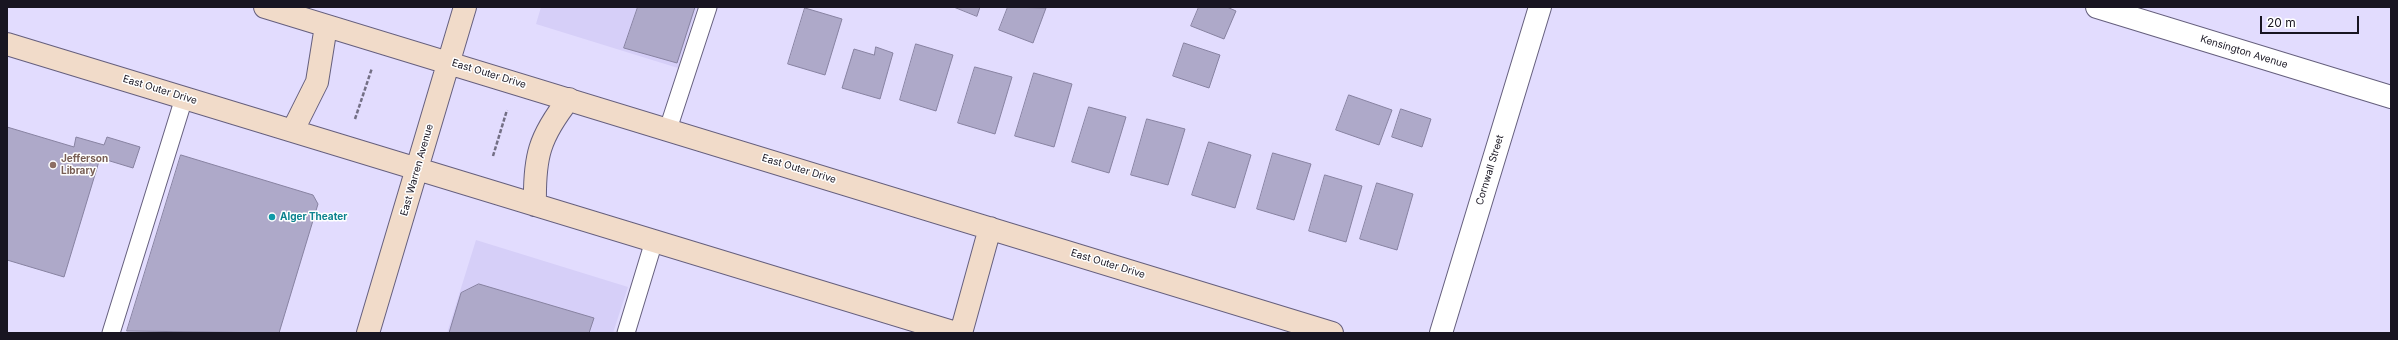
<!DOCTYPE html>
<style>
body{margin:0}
#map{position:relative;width:2398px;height:340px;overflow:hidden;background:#e2dcfe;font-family:Inter,sans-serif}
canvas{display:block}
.frame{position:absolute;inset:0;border:8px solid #181521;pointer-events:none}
.scale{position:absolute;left:2260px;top:16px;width:99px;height:18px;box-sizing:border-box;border:2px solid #181521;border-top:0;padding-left:5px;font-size:12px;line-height:14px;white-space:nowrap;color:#181521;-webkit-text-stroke:3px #fff;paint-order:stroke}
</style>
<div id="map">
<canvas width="2398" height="340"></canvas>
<div class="frame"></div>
<div class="scale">20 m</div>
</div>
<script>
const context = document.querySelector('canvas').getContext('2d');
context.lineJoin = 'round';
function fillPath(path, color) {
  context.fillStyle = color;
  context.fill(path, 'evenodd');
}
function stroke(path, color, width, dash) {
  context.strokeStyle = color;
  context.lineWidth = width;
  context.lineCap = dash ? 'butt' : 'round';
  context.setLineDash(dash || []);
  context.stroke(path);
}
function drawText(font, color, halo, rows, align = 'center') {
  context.font = font + ' Inter,sans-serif';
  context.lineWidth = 3;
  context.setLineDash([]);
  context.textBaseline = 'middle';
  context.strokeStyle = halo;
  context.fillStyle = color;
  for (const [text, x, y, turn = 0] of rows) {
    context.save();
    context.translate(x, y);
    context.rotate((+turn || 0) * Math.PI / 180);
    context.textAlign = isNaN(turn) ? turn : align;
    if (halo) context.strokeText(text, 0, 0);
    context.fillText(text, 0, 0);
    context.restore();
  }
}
const built = new Path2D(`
 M541 7H697L678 68 536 24Z
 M476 240 628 287 613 333H447Z`);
const building = new Path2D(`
 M638 7H695L677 63 624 48Z
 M954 7H980L977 16Z
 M1008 7 1046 8 1033 43 999 30Z
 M1199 7H1227L1236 11 1224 39 1191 26Z
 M805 8 842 19 825 75 788 64Z
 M1184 43 1220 55 1209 88 1173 76Z
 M916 44 953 55 936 111 900 100Z
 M876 47 893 53 880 99 842 88 854 49 874 55Z
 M975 67 1012 77 995 134 958 123Z
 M1034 73 1072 84 1054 147 1015 136Z
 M1349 95 1392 110 1379 145 1336 130Z
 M1089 107 1126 117 1109 173 1072 162Z
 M1401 109 1431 119 1422 147 1392 137Z
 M1147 119 1185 129 1168 185 1131 175Z
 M7 127 74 147 76 137 104 145 107 137 140 147 133 168 100 158 64 277 7 260Z
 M1209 142 1251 155 1235 208 1192 195Z
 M1273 153 1311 164 1294 220 1257 209Z
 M181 155 313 195 318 204 279 333 127 331Z
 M1325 175 1362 186 1346 242 1309 231Z
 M1377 183 1413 194 1397 250 1360 239Z
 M479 284 594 318 589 333H449L461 293Z`);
const path = new Path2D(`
 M355 119 372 68
 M493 156 507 110`);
const lane = new Path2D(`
 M668 129 708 7
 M111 333 184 98
 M626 333 654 241`);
const street = new Path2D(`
 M2097 7 2391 97
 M1441 333 1540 7`);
const secondary = new Path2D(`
 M265 7 1332 333
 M7 44 956 333
 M293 130 317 82 326 26
 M535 205C534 157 539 137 569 99
 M368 333 465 7
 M961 333 990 228`);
const markers = [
 [53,165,4,"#8d6e63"],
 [272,217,4,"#0f9aa8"]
];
const streetNames = [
 ["Kensington Avenue",2244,52,17],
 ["East Outer Drive",489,74,17],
 ["East Outer Drive",160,90,17],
 ["East Outer Drive",799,169,17],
 ["East Warren Avenue",417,170,-74],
 ["Cornwall Street",1490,170,-73],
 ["East Outer Drive",1108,264,17]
];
const educationNames = [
 ["Jefferson",61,159],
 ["Library",61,171]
];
const cultureNames = [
 ["Alger Theater",280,217]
];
fillPath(built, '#d6cff8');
fillPath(building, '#aea9c9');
stroke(building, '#8782a1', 1);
stroke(lane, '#655f7d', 19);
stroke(street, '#655f7d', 24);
stroke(secondary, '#655f7d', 24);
stroke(path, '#736f85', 2.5, [4, 2]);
stroke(lane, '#fff', 17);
stroke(street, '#fff', 22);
stroke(secondary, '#f1dbc9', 22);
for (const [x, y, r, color] of markers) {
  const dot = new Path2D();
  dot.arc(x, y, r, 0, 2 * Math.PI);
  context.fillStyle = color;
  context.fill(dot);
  stroke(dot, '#fff', 1.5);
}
drawText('10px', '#181521', '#fff', streetNames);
drawText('bold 10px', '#785e54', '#fff', educationNames, 'left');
drawText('bold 10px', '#0d838f', '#fff', cultureNames, 'left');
</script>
